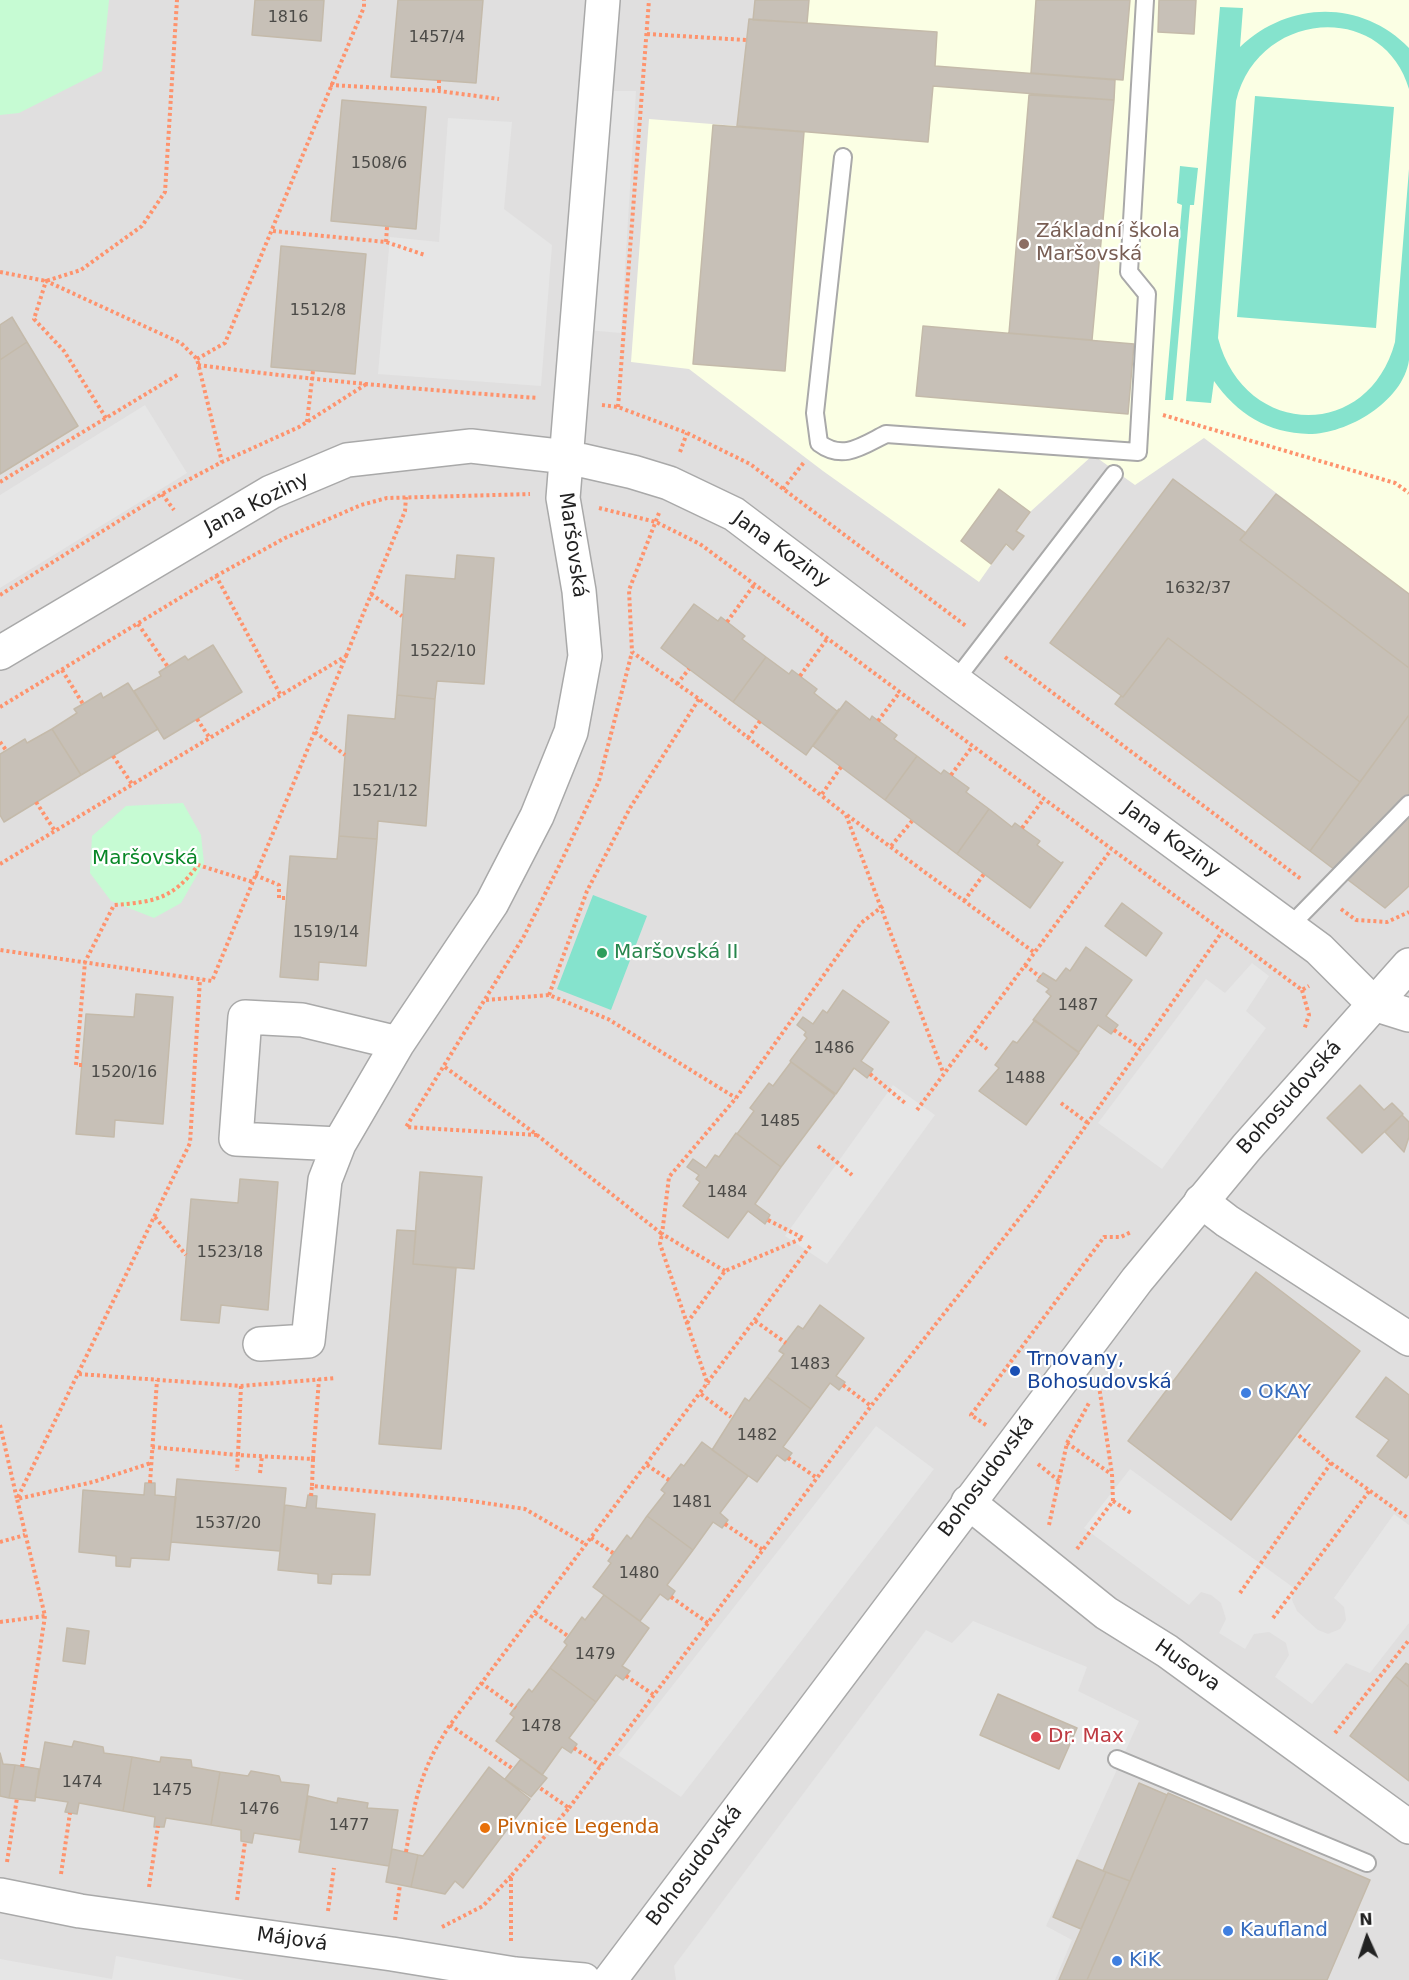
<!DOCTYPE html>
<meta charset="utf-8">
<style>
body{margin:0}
#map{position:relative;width:1409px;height:1980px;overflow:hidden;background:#f2f0e8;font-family:"DejaVu Sans",sans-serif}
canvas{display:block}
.north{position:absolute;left:1337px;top:1908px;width:60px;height:60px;-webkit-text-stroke:4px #fff;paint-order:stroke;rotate:357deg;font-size:16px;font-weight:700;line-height:24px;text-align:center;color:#222}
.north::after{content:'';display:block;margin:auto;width:21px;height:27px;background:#222;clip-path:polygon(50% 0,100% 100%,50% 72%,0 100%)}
</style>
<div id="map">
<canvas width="1409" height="1980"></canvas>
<div class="north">N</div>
</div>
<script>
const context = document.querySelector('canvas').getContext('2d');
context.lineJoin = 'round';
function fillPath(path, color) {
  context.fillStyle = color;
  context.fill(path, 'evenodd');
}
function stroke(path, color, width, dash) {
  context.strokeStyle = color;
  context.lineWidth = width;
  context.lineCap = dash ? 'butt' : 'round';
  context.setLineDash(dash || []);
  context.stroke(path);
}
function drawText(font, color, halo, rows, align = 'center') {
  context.font = font + ' "DejaVu Sans",sans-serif';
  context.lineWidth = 4.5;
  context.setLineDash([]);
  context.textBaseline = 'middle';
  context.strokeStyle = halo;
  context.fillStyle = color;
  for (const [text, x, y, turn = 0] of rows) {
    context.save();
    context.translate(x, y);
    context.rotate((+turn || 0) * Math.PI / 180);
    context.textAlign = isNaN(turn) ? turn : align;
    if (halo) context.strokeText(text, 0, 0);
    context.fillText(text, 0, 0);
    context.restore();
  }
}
const residential = new Path2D(`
 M0 0H1409V1980H0Z`);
const education = new Path2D(`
 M755 0H1409V594L1204 438 1135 485 1093 455 1030 512 1016 530 1024 536 1013 550 1005 545 979 582 823 471 689 369 631 362 649 119 737 126 749 19H753Z`);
const park = new Path2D(`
 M0 0H109L102 71 19 113 0 115Z
 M183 803 201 835 204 863 181 903 154 918 111 901 90 873 92 836 126 806Z`);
const pitch = new Path2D(`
 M1220 7 1243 8 1240 47C1290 0 1362 0 1409 48V89C1383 0 1258 10 1236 101L1218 338C1244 438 1368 442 1395 342L1409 169C1409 213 1409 257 1409 301 1409 320 1409 342 1409 360 1403 402 1347 434 1309 434 1268 433 1237 414 1214 381L1211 403 1186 401Z
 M1255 96 1394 107 1376 328 1237 317Z
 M1180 166 1198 168 1194 205H1190L1173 400H1165L1182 205 1177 203Z
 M593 895 647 916 611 1010 557 989Z`);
const parking = new Path2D(`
 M608 91H636L621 333 587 330Z
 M448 118 512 122 504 209 552 245 541 386 378 374 390 237 439 242Z
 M145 405 187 473 0 588V495Z
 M1252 963 1269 976 1246 1011 1266 1028 1162 1169 1098 1123 1206 979 1225 993Z
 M893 1085 935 1115 827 1264 785 1236Z
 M876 1426 934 1469 681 1797 618 1755Z
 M1130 1469 1294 1588 1292 1600 1297 1611 1318 1630 1328 1634 1340 1629 1346 1620 1344 1607 1334 1598 1394 1514 1409 1525V1623L1370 1673 1346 1663 1312 1704 1275 1677 1289 1655 1286 1643 1269 1632 1254 1634 1245 1649 1219 1633 1226 1619 1221 1603 1211 1595 1201 1592 1189 1605 1084 1528Z
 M973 1621 1087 1667 1078 1691 1139 1721 1046 1926 1072 1940 1055 1980H676L674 1966 926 1630 952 1643Z
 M116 1956 245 1980H0V1959L112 1979Z`);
const building = new Path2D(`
 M255 0H324L321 41 252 35Z
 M398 0H483L476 83 391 77Z
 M755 0H809L807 23 753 20Z
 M1036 0H1130L1123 80 1031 73Z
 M1159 0H1196L1194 34 1158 32Z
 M749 19 937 32 935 66 1115 80 1114 100 933 86 928 142 737 126Z
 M1029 95 1114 100 1092 340 1009 333Z
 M342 100 426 107 416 229 331 221Z
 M713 125 804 132 785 371 693 364Z
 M281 246 366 254 355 374 271 367Z
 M12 317 27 342 0 360V325Z
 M923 326 1134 344 1128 414 916 396Z
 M27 342 78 426 0 474V360Z
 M1173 479 1246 533 1240 540 1409 668V715L1360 782 1168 638 1123 697 1050 643Z
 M999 489 1030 512 1016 531 1024 536 1013 550 1006 544 991 564 961 541Z
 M1276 494 1409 594V668L1240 540Z
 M457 555 494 558 484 684 437 681 435 699 397 695 406 575 455 579Z
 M694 604 718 621 721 617 745 636 742 639 766 657 733 702 661 648Z
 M1168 638 1360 782 1310 851 1115 704 1121 696 1123 697Z
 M213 645 242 692 164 739 134 691 161 676 159 672 185 656 188 660Z
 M766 657 789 674 792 670 817 689 814 693 837 711 839 709 806 755 733 702Z
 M128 683 158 729 81 775 52 729 77 713 74 709 83 704 101 693 103 698Z
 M397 695 435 699 426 826 378 821 377 839 339 836 348 715 395 719Z
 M846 701 870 720 872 716 897 735 894 739 917 756 885 800 813 746Z
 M1409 715V886L1385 908 1310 851Z
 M52 729 81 775 4 822 0 815V754L25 739 27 743Z
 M917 756 941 774 944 770 969 788 966 792 989 809 957 854 885 800Z
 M989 809 1012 827 1015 823 1040 841 1037 845 1061 863 1063 862 1030 908 957 854Z
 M339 836 377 839 366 966 319 962 318 980 280 977 290 856 337 859Z
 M1122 903 1162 933 1146 956 1105 926Z
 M1086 947 1132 980 1106 1016 1118 1025 1111 1034 1098 1025 1079 1052 1033 1020 1051 996 1046 992 1049 989 1037 981 1043 973 1056 981 1066 968 1070 971Z
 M843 990 889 1022 861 1061 873 1069 867 1078 854 1068 836 1094 790 1061 807 1038 804 1035 806 1032 797 1025 803 1017 813 1024 823 1010 827 1013Z
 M136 994 173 997 163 1124 115 1120 114 1137 76 1134 86 1014 134 1017Z
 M1035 1020 1079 1053 1026 1125 979 1091 999 1068 995 1065 1013 1041 1017 1043Z
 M791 1062 835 1095 781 1167 737 1134 754 1111 750 1108 769 1083 773 1086Z
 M1360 1085 1384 1110 1392 1103 1403 1114 1362 1153 1327 1118Z
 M1402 1115 1409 1122V1137L1404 1152 1385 1132Z
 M736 1133 781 1167 755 1204 770 1215 765 1224 748 1211 728 1238 683 1206 700 1182 696 1179 699 1175 687 1167 693 1159 706 1168 715 1155 719 1157Z
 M420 1172 482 1177 474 1269 413 1264Z
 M240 1179 278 1182 268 1310 221 1305 219 1323 181 1320 191 1199 238 1203Z
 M397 1230 416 1231 413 1264 456 1268 441 1449 379 1444Z
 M1256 1272 1360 1351 1231 1520 1128 1441Z
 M820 1305 864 1338 836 1376 845 1382 843 1385 839 1390 830 1383 811 1409 767 1377 784 1354 779 1351 798 1326 803 1329Z
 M767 1377 811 1409 783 1447 792 1453 788 1458 785 1461 777 1455 757 1482 712 1450 745 1398 749 1401Z
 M1386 1377 1409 1395V1474L1406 1478 1377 1456 1389 1440 1356 1417Z
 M702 1442 748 1476 720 1513 728 1520 722 1528 713 1522 693 1550 647 1516 665 1493 661 1490 681 1464 684 1466Z
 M177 1479 286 1488 280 1551 171 1542Z
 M145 1483H155V1495L176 1497 169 1560 131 1558 130 1567 116 1566V1556L79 1552 83 1490 144 1495Z
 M308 1495 317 1496 316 1508 375 1514 370 1575 332 1574 331 1584 318 1583V1574L278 1570 285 1505 306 1508Z
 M647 1516 693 1550 667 1585 675 1591 671 1597 668 1600 660 1594 640 1621 593 1587 611 1563 608 1561 627 1535 631 1539Z
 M604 1595 649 1628 622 1666 630 1671 623 1680 616 1675 596 1702 550 1668 567 1645 564 1642 582 1617 585 1620Z
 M67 1628 89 1631 85 1664 63 1661Z
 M1406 1663 1409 1665V1687L1395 1676Z
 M550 1668 596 1702 569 1738 577 1744 571 1753 562 1747 542 1775 496 1741 514 1717 510 1714 529 1689 532 1692Z
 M1395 1676 1409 1687V1781L1350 1736Z
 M998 1694 1077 1728 1059 1769 980 1735Z
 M74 1741 103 1747 104 1753 132 1757 123 1811 79 1803 77 1814 65 1812 68 1802 35 1797 45 1742 72 1747Z
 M0 1753 3 1764 15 1765 9 1798 0 1796Z
 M132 1757 160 1762 161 1757 191 1760 192 1767 220 1772 211 1825 166 1818 164 1827H154L155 1817 123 1811Z
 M521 1759 547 1778 531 1797 505 1779Z
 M15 1765 39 1769 35 1801 9 1798Z
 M489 1767 530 1799 463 1888 455 1881 445 1894 411 1887 418 1855 423 1856Z
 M251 1771 279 1776 281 1782 309 1785 300 1840 254 1833 252 1843 241 1841V1830L211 1825 220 1772 248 1776Z
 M1139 1783 1167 1795 1130 1881 1103 1871Z
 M1168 1793 1370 1880 1327 1980H1087Z
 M308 1796 337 1803 338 1798 368 1803 367 1808 398 1810 389 1866 299 1852Z
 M392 1849 418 1855 411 1887 386 1882Z
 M1077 1860 1106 1872 1081 1929 1053 1917Z
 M1106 1872 1130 1881 1087 1980H1059Z`);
const path = new Path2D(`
 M647 34 746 40
 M439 80V91
 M330 85 439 91 499 99
 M273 231 386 242 425 255
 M386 242 387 227
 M0 272 46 281 81 270 142 226 165 192 177 0
 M197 359 225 343 364 7V0
 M198 365C311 380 424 390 538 398
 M602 405 618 407 687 433 750 464 966 626
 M618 407 649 0
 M1163 415 1395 483 1409 493
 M106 418 64 351 34 319 46 281 181 343 197 359 222 462
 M307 422 313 371
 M680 452 687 433
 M0 482 179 374
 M783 489 805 461
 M162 494 174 510
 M599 508 656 522 700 544 1302 990 1309 986
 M659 513 629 590 632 652 699 699 846 815 943 1072
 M216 576 285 538 361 505 387 498 530 494
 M371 594 402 616
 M0 595 162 494 222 462 299 427 368 383
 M727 622 754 585
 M138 624 168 667
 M346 656 405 511 406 497
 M1005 657 1301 879
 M62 670 83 704
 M800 676 827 639
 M677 684 689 669
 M0 707 216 576 280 694
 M197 719 209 737
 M878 721 899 693
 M315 732 345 755
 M748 738 760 721
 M0 742 6 750
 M113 756 132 784
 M951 775 972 747
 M822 794 841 767
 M36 802 55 831
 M847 815 1035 953
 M1022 828 1043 800
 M891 846 912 821
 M0 864 346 656 212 981 0 950
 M255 875 279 885V898H286
 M964 901 984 874
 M1341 909 1356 920 1387 922 1409 912
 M1025 965 1040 977
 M1302 990 1309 1015 1304 1030
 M549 995 587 891 630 808 699 699
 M486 1000 549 995 608 1019 736 1098
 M1114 1030 1140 1048
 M971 1036 987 1049
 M82 1065H76L85 962 114 905C154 902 173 899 198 865L253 882
 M445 1067 537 1135 662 1234 660 1244 708 1385
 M870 1074 905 1103
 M1061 1103 1088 1123
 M917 1110 1111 850
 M537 1135 406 1127 524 936 560 864 599 781 632 652
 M818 1146 852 1175
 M155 1217 186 1255
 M768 1220 803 1238
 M725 1271 662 1234 669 1177 736 1098 861 923 883 906
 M755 1321 786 1343
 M687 1323 725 1271 803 1238
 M79 1374 241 1386 336 1378
 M843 1385 871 1406
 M241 1386 238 1455 313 1459 312 1486 465 1500 525 1509 587 1545
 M701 1394 731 1417
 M0 1425 17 1499 190 1143 200 979
 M986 1425 971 1415 1104 1237H1121L1131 1232
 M1067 1443 1111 1474
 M152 1447 238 1455 237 1471
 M788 1458 817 1478
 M313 1459 319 1379
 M1331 1463 1409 1519
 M1038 1464 1059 1481
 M647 1465 669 1480
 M260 1473 262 1456
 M150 1483 157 1380
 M311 1496 312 1486
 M1113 1501 1131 1513
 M725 1524 763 1550
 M1049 1525 1067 1443 1089 1403
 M591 1538 613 1553
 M0 1542 25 1535
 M1077 1549 1113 1501 1112 1474 1099 1386
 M1240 1593 1331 1463 1297 1434
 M671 1597 708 1623
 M535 1613 568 1636
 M1273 1618 1370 1490
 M0 1622 45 1616 17 1499 93 1482 151 1463
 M626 1676 654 1695
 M481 1683 516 1708
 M450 1725 513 1769
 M1335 1733 1409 1640
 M574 1748 601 1766
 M22 1767 45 1616
 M569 1808 871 1406 1033 1201 1222 932
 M406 1852C415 1800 420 1770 450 1725L811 1245
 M7 1862 17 1798
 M61 1874 70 1813
 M149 1887 158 1826
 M237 1900 245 1842
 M328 1911 334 1868
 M395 1920 400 1885
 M442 1927 483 1906 511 1876
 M511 1941V1876L569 1808 540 1788`);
const service = new Path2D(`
 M843 157 815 413 819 443C843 461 862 446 886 434L1138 452 1147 294 1129 272 1145 0
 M955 681 1114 474
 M1289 927 1409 804
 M1117 1759 1367 1863`);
const minor = new Path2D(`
 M0 653 271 492 347 460 471 446 567 457 633 472 669 483 734 514 955 681 1319 949 1374 1004 1409 1015
 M339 1144 236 1139 245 1017 302 1020 398 1043
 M1201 1201 1227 1221 1409 1339
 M260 1344 308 1341 325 1180 339 1144 398 1043 492 903 537 816 571 732 585 656 579 591 563 498 603 0
 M968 1502 1106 1613 1167 1651 1409 1827
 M0 1895 80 1911 392 1954 515 1974 584 1980`);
const tertiary = new Path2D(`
 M610 1980 1137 1280 1247 1147 1409 965`);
const markers = [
 [1024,244,6,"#8d6e63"],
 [602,953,6,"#2e9e5b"],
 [1015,1371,6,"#1a4fb4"],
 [1246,1393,6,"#3f7fe0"],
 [1036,1737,6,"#e0444e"],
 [485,1828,6,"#e8710a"],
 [1228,1931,6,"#3f7fe0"],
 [1117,1961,6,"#3f7fe0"]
];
const numberNames = [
 ["1816",288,18],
 ["1457/4",437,38],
 ["1508/6",379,164],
 ["1512/8",318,311],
 ["1632/37",1198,589],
 ["1522/10",443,652],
 ["1521/12",385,792],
 ["1519/14",326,933],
 ["1487",1078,1006],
 ["1486",834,1049],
 ["1520/16",124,1073],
 ["1488",1025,1079],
 ["1485",780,1122],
 ["1484",727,1193],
 ["1523/18",230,1253],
 ["1483",810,1365],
 ["1482",757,1436],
 ["1481",692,1503],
 ["1537/20",228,1524],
 ["1480",639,1574],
 ["1479",595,1655],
 ["1478",541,1727],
 ["1474",82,1783],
 ["1475",172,1791],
 ["1476",259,1810],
 ["1477",349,1826]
];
const educationNames = [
 ["Základní škola",1036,232],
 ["Maršovská",1036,255]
];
const streetNames = [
 ["Jana Koziny",257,504,-27],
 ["Maršovská",572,545,82],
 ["Jana Koziny",781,550,36],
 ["Jana Koziny",1171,840,36],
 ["Bohosudovská",1290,1098,-48],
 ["Bohosudovská",987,1477,-53],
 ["Husova",1187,1666,35],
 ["Bohosudovská",695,1866,-53],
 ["Májová",292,1940,8]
];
const parkNames = [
 ["Maršovská",145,859]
];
const leisureNames = [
 ["Maršovská II",614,953]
];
const transitNames = [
 ["Trnovany,",1027,1360],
 ["Bohosudovská",1027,1383]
];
const shopNames = [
 ["OKAY",1258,1393],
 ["Kaufland",1240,1931],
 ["KiK",1129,1961]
];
const healthNames = [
 ["Dr. Max",1048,1737]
];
const foodNames = [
 ["Pivnice Legenda",497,1828]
];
fillPath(residential, '#e0dfdf');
fillPath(education, '#fbffe4');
fillPath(park, '#c6fbd3');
fillPath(pitch, '#85e3cd');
fillPath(parking, '#e6e6e6');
fillPath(building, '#c7c0b7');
stroke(building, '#c4baaa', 1.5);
stroke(service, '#a9a9a9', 20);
stroke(minor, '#a9a9a9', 36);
stroke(tertiary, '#a9a9a9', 36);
stroke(path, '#fe936d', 4, [3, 3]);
stroke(service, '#fff', 16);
stroke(minor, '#fff', 33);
stroke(tertiary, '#fff', 33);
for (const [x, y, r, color] of markers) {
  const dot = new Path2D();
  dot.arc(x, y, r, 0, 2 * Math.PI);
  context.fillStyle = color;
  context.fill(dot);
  stroke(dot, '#fff', 2);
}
drawText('16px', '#4b4a47', null, numberNames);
drawText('20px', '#785e54', '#fff', educationNames, 'left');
drawText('20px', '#222', '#fff', streetNames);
drawText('20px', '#088727', '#fff', parkNames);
drawText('20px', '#27864d', '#fff', leisureNames, 'left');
drawText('20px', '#164399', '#fff', transitNames, 'left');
drawText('20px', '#366cbe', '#fff', shopNames, 'left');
drawText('20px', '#be3a42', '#fff', healthNames, 'left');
drawText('20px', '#c56008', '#fff', foodNames, 'left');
</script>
